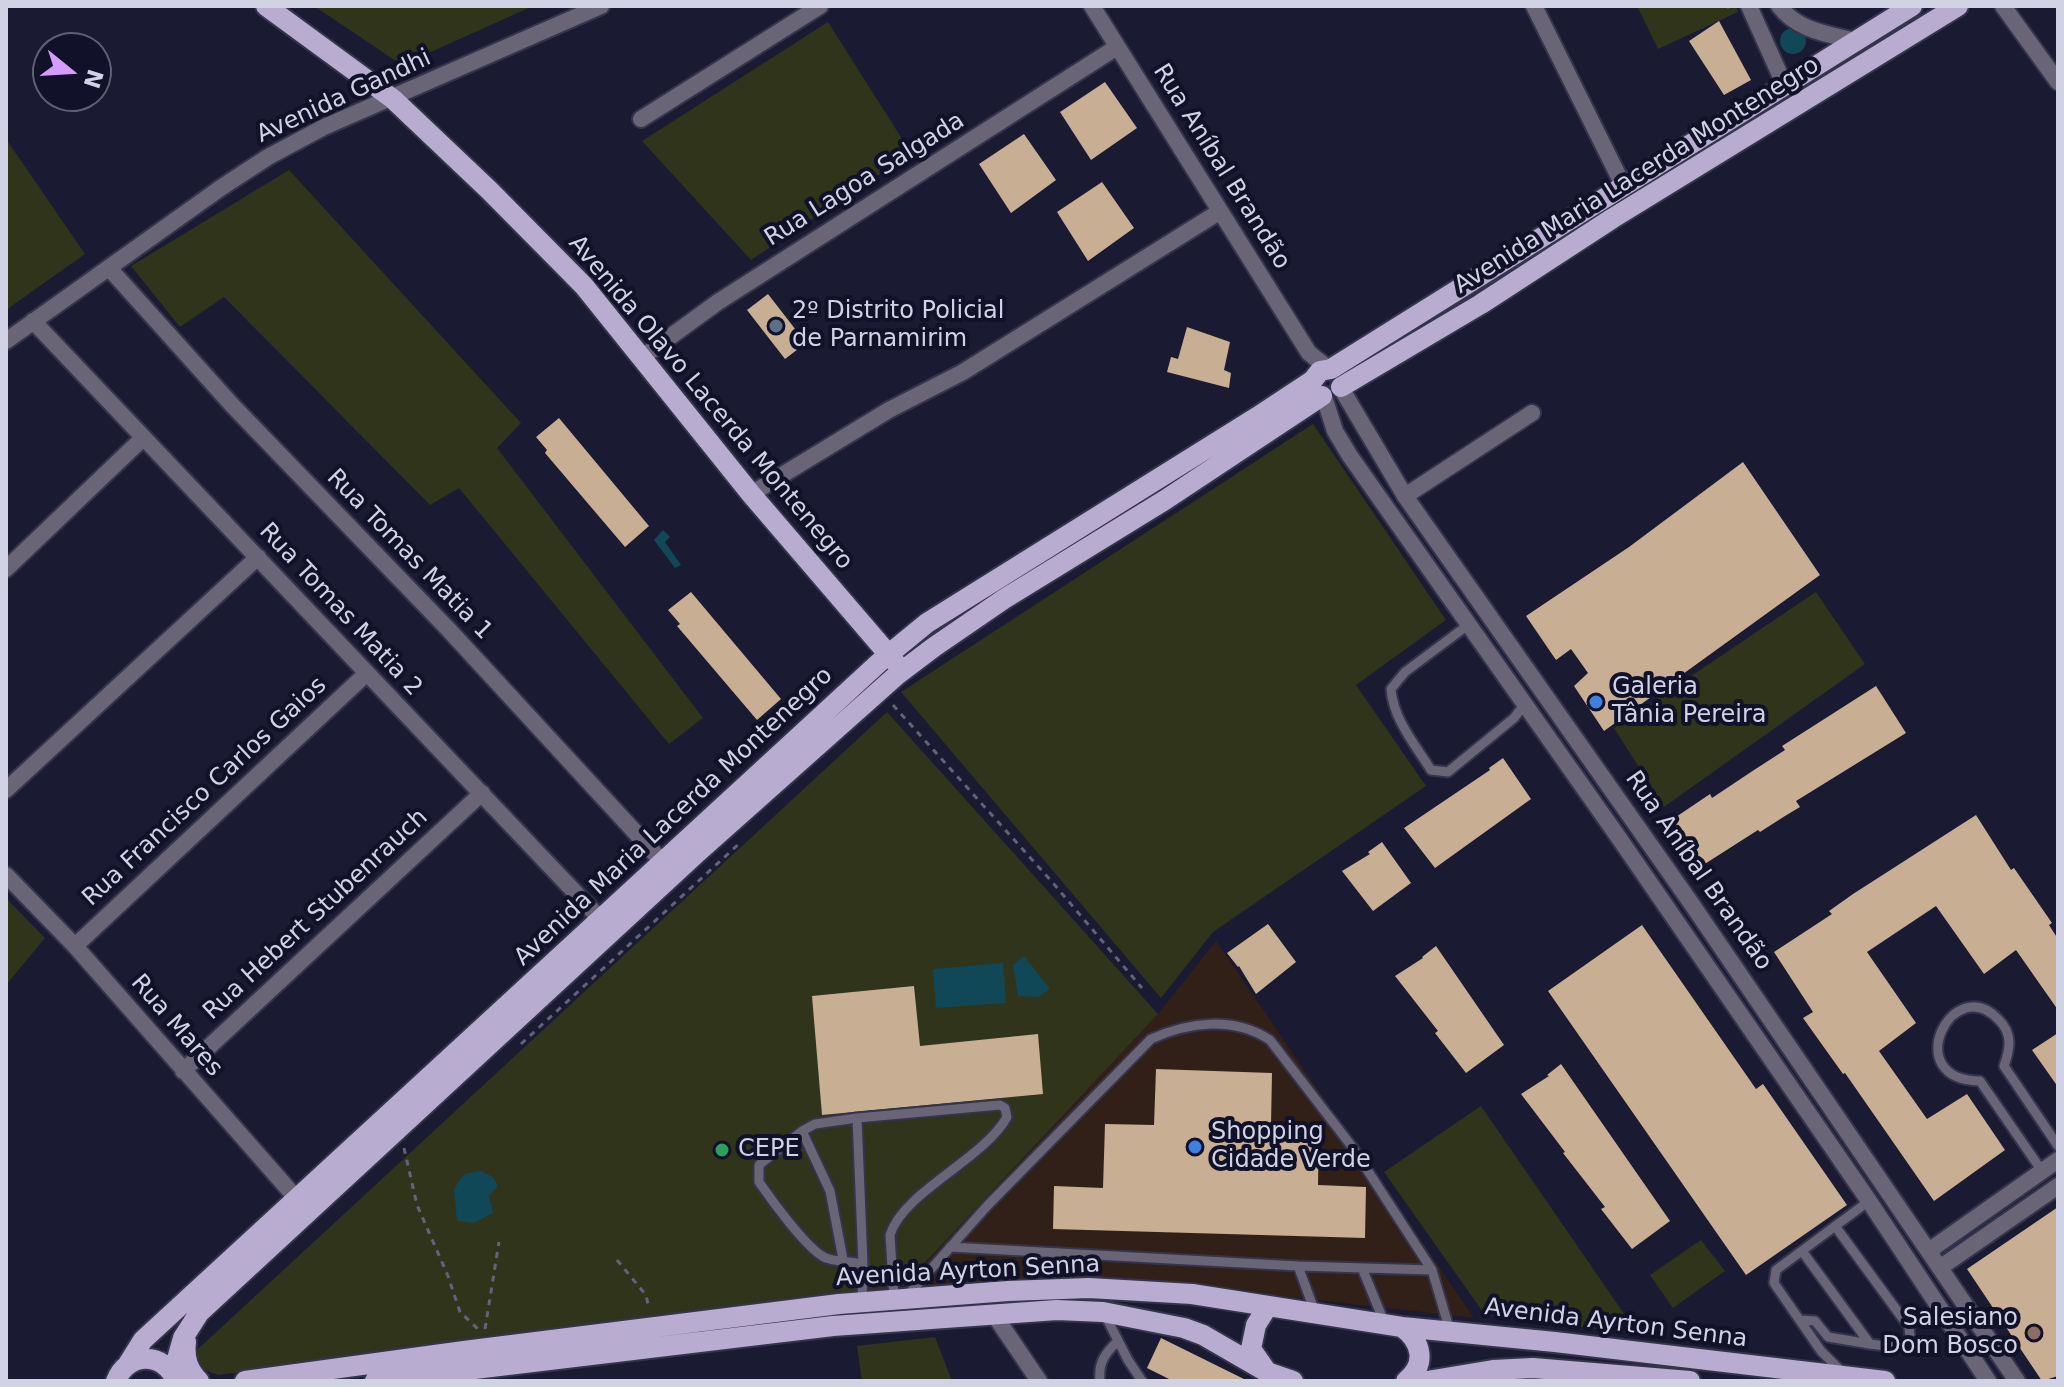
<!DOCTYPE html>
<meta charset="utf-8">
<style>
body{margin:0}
#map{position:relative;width:2064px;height:1387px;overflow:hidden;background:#1a1a33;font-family:"DejaVu Sans",sans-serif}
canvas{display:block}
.frame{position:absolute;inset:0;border:8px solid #d1d2e4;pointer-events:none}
.north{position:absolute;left:32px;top:32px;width:80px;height:80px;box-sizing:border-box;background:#111129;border:2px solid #5e5e74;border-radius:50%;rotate:108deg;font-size:22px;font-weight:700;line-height:32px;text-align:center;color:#d1d2e4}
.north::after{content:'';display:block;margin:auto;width:28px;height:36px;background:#d59cfb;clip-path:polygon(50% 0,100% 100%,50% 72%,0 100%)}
</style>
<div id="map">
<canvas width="2064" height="1387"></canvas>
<div class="frame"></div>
<div class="north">N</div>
</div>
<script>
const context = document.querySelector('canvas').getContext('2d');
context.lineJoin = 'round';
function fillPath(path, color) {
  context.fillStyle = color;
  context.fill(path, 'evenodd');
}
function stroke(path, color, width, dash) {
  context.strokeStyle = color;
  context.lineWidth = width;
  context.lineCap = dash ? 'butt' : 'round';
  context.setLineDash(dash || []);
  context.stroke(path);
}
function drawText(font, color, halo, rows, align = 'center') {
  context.font = font + ' "DejaVu Sans",sans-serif';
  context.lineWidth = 8;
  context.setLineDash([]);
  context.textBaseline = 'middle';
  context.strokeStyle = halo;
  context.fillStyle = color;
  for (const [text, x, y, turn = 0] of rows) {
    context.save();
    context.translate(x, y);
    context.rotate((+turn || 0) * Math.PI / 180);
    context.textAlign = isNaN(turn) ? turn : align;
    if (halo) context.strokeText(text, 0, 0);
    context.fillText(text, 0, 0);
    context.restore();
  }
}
const commercial = new Path2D(`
 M1216 941 1474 1318 1169 1283 1084 1281 903 1286 1158 1014Z`);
const green = new Path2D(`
 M314 6H533L402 65Z
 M1637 6H1736L1738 12 1658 49Z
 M828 22 911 153 751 260 642 141Z
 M6 139 85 254 6 310Z
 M289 170 521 423 497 448 703 718 669 744 459 488 430 505 224 297 180 327 131 266Z
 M1313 424 1446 620 1356 685 1426 786 1213 932 1161 998 901 692Z
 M1816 592 1865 664 1664 807 1614 728Z
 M887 712 1158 1014 903 1286 218 1375 197 1367 198 1349Z
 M6 898 45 938 6 985Z
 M1481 1106 1638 1334 1485 1315 1384 1172Z
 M1701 1240 1725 1271 1673 1308 1650 1275Z
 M935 1337 952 1381H862L857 1346Z`);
const water = new Path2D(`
 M1780 41a13 13 0 1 1 26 0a13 13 0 1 1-26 0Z
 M663 530 670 537 665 542 681 565 675 568 654 540Z
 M1024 956 1050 989 1038 997 1018 996 1013 965Z
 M1003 963 1006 1003 936 1008 933 969Z
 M481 1171 493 1177 498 1186 489 1196 493 1213 474 1223 457 1221 454 1189 464 1174Z`);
const building = new Path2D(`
 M1719 21 1751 80 1724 95 1689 41Z
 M1105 82 1137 128 1091 160 1060 112Z
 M1024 134 1056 180 1011 213 979 164Z
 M1102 182 1134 228 1088 261 1057 212Z
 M768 294 806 343 785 359 747 310Z
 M1187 327 1230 342 1224 370 1231 373 1229 388 1167 372 1171 357 1178 359Z
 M559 418 649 526 625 547 545 453 547 450 536 437Z
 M1743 462 1820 575 1604 731 1574 686 1588 673 1571 649 1556 660 1526 616 1629 547Z
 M691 592 781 699 757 720 677 626 680 624 668 610Z
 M1876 686 1906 733 1796 801 1800 807 1785 816 1760 832 1758 830 1700 867 1670 821 1710 794 1712 798 1754 770 1785 750 1782 746Z
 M1503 758 1531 799 1435 868 1404 828 1490 770 1489 768Z
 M1976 815 2011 870 2014 868 2052 923 2049 925 2058 939V1010L2016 950 1984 974 1936 906 1867 952 1916 1023 1879 1051 1927 1119 1967 1094 2005 1150 1934 1201 1845 1073 1843 1074 1803 1018 1813 1012 1774 952 1832 914 1829 911 1853 894Z
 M1382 842 1411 883 1373 911 1342 871 1370 854 1368 852Z
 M1268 924 1296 962 1256 994 1239 966 1238 967 1227 953Z
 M1642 925 1756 1089 1763 1084 1847 1205 1746 1275 1548 991Z
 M1436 946 1504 1045 1466 1073 1435 1033 1438 1031 1395 976 1423 958 1422 957Z
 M914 986 920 1046 1038 1034 1043 1094 822 1115 812 996Z
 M2058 1033V1087L2032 1050Z
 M1561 1064 1670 1221 1632 1249 1601 1209 1605 1207 1563 1153 1565 1152 1521 1094 1549 1076 1547 1075Z
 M1156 1069 1272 1073 1271 1125 1319 1126 1318 1185 1366 1187 1365 1238 1053 1229 1054 1186 1103 1188 1105 1124 1154 1125Z
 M2058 1207V1376L2042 1381 1967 1269Z
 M1161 1338 1248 1381H1173L1147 1368Z`);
const path = new Path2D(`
 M1727 6 1729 8
 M893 705 1053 883 1142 988
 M521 1044 742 841
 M404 1148 417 1205 448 1276 460 1312 479 1330
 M617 1260 646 1295 649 1309
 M485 1329 499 1242`);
const service = new Path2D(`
 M1468 625 1405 672 1391 689C1393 719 1416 746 1431 770L1448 772 1514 718 1524 705
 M857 1118 863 1264
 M802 1131 830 1191 843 1259
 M2042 1171 1980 1081C1898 1080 1953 970 1999 1020 2013 1034 2010 1049 2004 1066L2058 1146
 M950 1247 1298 1266 1432 1270
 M1802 1251 1870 1344 1901 1348 1910 1337 1909 1327 1835 1226
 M1298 1266 1315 1312
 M1362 1268 1385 1324
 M907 1296 987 1206 1151 1039C1189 1022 1233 1016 1270 1040L1353 1148 1432 1270 1450 1331
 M862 1302 863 1264C853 1262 832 1261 826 1258 808 1251 770 1198 759 1182V1165L802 1131 815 1124 857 1118 1000 1105 1005 1108 1007 1117C984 1159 903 1192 890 1235L894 1299
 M1105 1315 1128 1360 1142 1381
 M1800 1320 1815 1321 1828 1337 1870 1344
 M1841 1371 1821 1351 1774 1283 1776 1270 1869 1201
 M1100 1381C1098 1363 1105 1353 1118 1341`);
const minor = new Path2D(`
 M1092 6 1309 353 1329 369
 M1534 6 1623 185
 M1749 6 1785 86
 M1779 6C1798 31 1828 34 1856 41
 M2003 6 2058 82
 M641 119 820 6
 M109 268 232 405 449 630 670 870
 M33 321 607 926
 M6 341 222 187 268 157 324 127 601 6
 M641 358 718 302 1117 47
 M751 494 889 410 963 372 1219 212
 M1405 496 1532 413
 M6 569 143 438
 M6 790 258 557
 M6 875 75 946 304 1207
 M75 946 367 673
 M183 1071 482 793
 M993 1313 1039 1381`);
const tertiary = new Path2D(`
 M1341 388 1405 496 1691 903 2017 1381
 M1324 397 1335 431 1350 456 1619 838 1869 1201 1988 1381
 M1930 1250 2058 1160
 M1941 1267 2058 1186`);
const primary = new Path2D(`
 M266 6 393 99 489 190 584 286 751 494 895 662
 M1341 387 1481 304 1613 218 1958 6
 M1402 1327C1422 1342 1427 1364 1406 1381
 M186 1342C184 1358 188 1370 199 1381
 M128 1364 143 1340 883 659 927 623 1257 417 1313 380 1320 371 1331 369 1912 6
 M1265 1369 1251 1349 1256 1325 1268 1306
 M173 1373 183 1338 199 1313 697 853 897 675 934 647 1004 599 1165 500 1322 396
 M116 1381C127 1352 164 1351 176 1381
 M245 1381 464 1351 839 1304 1008 1291 1089 1288 1192 1294 1402 1327 1555 1342 1885 1381
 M375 1381 833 1326 1057 1310 1103 1312 1184 1328 1203 1335 1267 1372 1293 1381
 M1427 1381 1493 1370 1533 1368 1690 1381`);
const markers = [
 [776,326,8,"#5c6f8a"],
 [1596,702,8,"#3f7fe0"],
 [1195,1147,8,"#3f7fe0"],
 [722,1150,8,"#2e9e5b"],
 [2034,1333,8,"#8d6e63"]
];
const streetNames = [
 ["Avenida Gandhi",344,97,-25],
 ["Rua Aníbal Brandão",1221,167,58],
 ["Avenida Maria Lacerda Montenegro",1637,176,-32],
 ["Rua Lagoa Salgada",865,180,-32],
 ["Avenida Olavo Lacerda Montenegro",710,403,50],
 ["Rua Tomas Matia 1",409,555,46],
 ["Rua Tomas Matia 2",340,610,47],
 ["Rua Francisco Carlos Gaios",205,792,-43],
 ["Avenida Maria Lacerda Montenegro",674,817,-43],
 ["Rua Aníbal Brandão",1698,871,55],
 ["Rua Hebert Stubenrauch",316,915,-43],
 ["Rua Mares",176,1026,49],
 ["Avenida Ayrton Senna",968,1272,-3],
 ["Avenida Ayrton Senna",1616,1324,7]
];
const poiNames = [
 ["2º Distrito Policial",792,312],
 ["de Parnamirim",792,340],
 ["Galeria",1612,688],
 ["Tânia Pereira",1612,716],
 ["Shopping",1211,1133],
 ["Cidade Verde",1211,1161],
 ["CEPE",738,1150],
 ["Salesiano",2018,1319,"right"],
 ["Dom Bosco",2018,1347,"right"]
];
fillPath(commercial, '#302017');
fillPath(green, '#30341b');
fillPath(water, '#114857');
fillPath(building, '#c8ae92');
stroke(service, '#34344c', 13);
stroke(minor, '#34344c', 20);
stroke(tertiary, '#34344c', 20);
stroke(primary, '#34344c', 24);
stroke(path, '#626379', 3, [6, 6]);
stroke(service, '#6a6576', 9);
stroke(minor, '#6a6576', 16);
stroke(tertiary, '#6a6576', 16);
stroke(primary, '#b8add1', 20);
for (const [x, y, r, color] of markers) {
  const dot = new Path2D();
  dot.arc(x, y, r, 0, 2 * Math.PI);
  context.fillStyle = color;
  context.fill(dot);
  stroke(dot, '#111129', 3);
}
drawText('24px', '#d1d2e4', '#111129', streetNames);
drawText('24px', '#d1d2e4', '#111129', poiNames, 'left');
</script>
